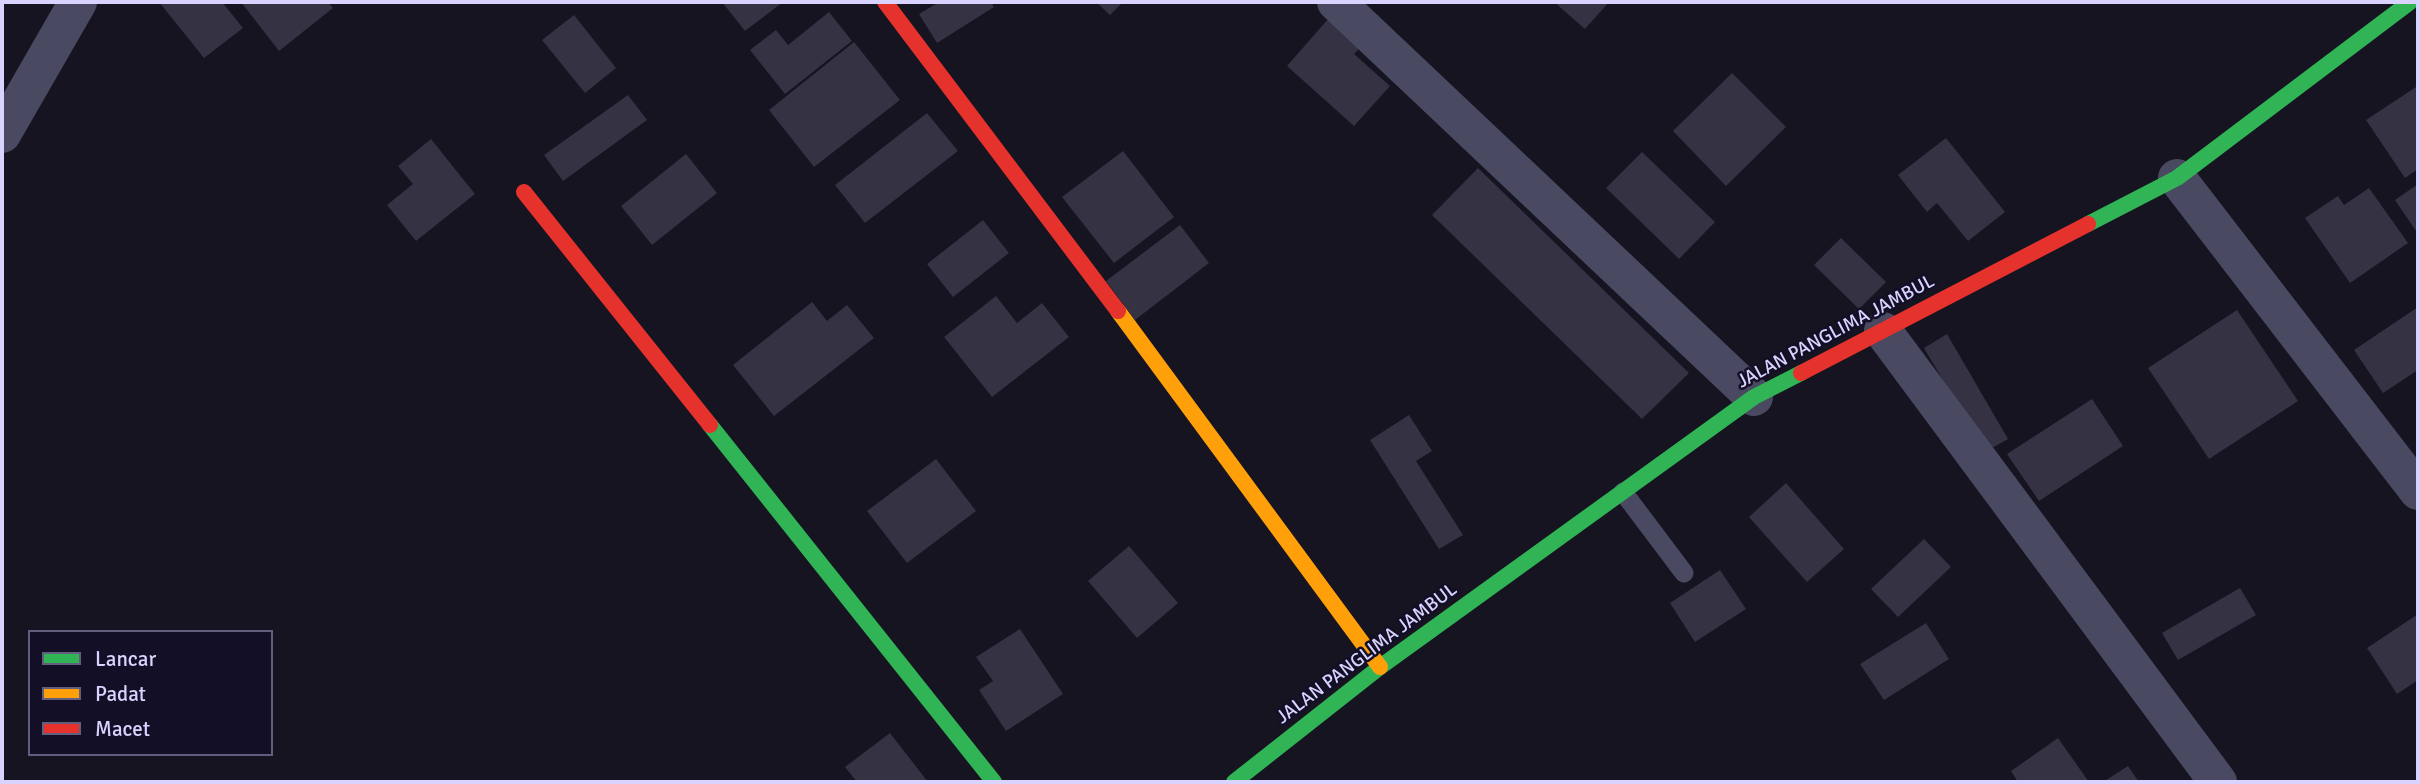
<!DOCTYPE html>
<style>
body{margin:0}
#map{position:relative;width:2420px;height:784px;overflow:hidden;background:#161421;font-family:Signika,sans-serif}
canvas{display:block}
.frame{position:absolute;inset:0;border:4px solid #d9d4ff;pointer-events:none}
.legend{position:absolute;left:28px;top:630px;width:245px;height:126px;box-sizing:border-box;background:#130f26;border:2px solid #625e7d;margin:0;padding:9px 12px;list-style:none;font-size:21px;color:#d9d4ff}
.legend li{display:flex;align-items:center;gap:14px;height:35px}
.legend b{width:35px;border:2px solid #625e7d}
</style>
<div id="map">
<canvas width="2420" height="784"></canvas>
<div class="frame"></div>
<ul class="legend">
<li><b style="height:9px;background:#30b455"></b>Lancar</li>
<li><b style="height:9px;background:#ff9f0a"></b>Padat</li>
<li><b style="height:9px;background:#e5322d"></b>Macet</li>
</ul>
</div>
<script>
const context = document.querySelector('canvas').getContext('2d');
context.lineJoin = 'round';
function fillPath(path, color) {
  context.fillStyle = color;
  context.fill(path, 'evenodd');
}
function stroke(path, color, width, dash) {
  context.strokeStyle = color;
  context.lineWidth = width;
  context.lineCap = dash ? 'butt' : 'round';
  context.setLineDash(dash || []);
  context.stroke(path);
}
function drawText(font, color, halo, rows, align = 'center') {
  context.font = font + ' Signika,sans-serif';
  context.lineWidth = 5;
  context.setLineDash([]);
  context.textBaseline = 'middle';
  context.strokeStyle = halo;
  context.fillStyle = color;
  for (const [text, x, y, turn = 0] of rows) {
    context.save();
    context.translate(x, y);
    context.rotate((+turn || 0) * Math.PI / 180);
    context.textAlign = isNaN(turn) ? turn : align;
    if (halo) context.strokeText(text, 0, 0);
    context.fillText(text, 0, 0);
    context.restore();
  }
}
const building = new Path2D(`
 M159 2H222L243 28 204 58Z
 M241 2H328L333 8 279 51Z
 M722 2H783L745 31Z
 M939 2H991L994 7 937 43 919 14Z
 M1096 2H1123L1110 15Z
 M1554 2H1609L1585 29Z
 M829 12 852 41 785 94 750 50 776 30 788 45Z
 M574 15 616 68 585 93 542 40Z
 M1329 18 1362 46 1354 54 1390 86 1354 126 1287 66Z
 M854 42 900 100 814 167 769 110Z
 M1732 73 1786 127 1726 186 1673 131Z
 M2416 87 2418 169 2405 178 2366 120Z
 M628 95 647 120 563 181 544 155Z
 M927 113 958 151 865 223 835 185Z
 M1946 138 2005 212 1968 241 1937 203 1927 212 1898 175Z
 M431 139 475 194 416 241 387 205 413 184 398 166Z
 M1123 151 1174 217 1114 263 1062 197Z
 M1642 152 1715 222 1679 259 1606 188Z
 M686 154 717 193 652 245 621 206Z
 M1478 168 1689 373 1642 419 1432 215Z
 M2418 184V234L2395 200Z
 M2369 188 2408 243 2350 283 2305 218 2338 196 2344 205Z
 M983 220 1009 253 953 297 927 264Z
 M1180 225 1209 263 1135 320 1106 281Z
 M1841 238 1886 282 1859 309 1814 265Z
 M996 296 1017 323 1042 303 1069 337 992 397 944 337Z
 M812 302 827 321 847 305 874 338 774 416 733 365Z
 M2418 307V370L2383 393 2354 350Z
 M2237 310 2298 401 2209 459 2148 368Z
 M1947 334 2008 439 1985 452 1924 348Z
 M2092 399 2123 446 2039 501 2007 454Z
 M1409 415 1432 451 1416 461 1463 535 1439 549 1370 440Z
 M936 459 976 511 907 563 867 511Z
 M1786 483 1844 549 1807 582 1749 517Z
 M1924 539 1951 567 1898 617 1871 589Z
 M1129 546 1178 603 1137 638 1088 581Z
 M1720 570 1746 609 1695 642 1670 603Z
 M2240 588 2256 615 2178 660 2162 633Z
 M2418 614V680L2397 694 2367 648Z
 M1926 623 1949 659 1884 700 1860 664Z
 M1020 629 1063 694 1006 731 979 690 993 681 976 657Z
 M890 733 928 782H857L845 767Z
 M2058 738 2089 782H2018L2011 771Z
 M2128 766 2139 782H2103Z`);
const lane = new Path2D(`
 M1623 492 1684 573`);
const street = new Path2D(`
 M1336 2 1754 397
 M2 134 78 2
 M2177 178 2418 491
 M1883 331 2218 782`);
const fast = new Path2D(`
 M2088 224 2177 178 2410 2
 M710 425 994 782
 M1234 782 1380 667 1754 397 1801 373`);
const slow = new Path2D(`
 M1118 311 1380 667`);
const jam = new Path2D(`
 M885 2 1118 311
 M524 192 710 425
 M1801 373 2088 224`);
const streetNames = [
 ["JALAN PANGLIMA JAMBUL",1836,332,-28],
 ["JALAN PANGLIMA JAMBUL",1367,654,-37]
];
fillPath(building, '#343243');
stroke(lane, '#4a4962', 19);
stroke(street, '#4a4962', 38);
stroke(fast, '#30b455', 16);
stroke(slow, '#ff9f0a', 16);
stroke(jam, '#e5322d', 16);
drawText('19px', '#d9d4ff', '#130f26', streetNames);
</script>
